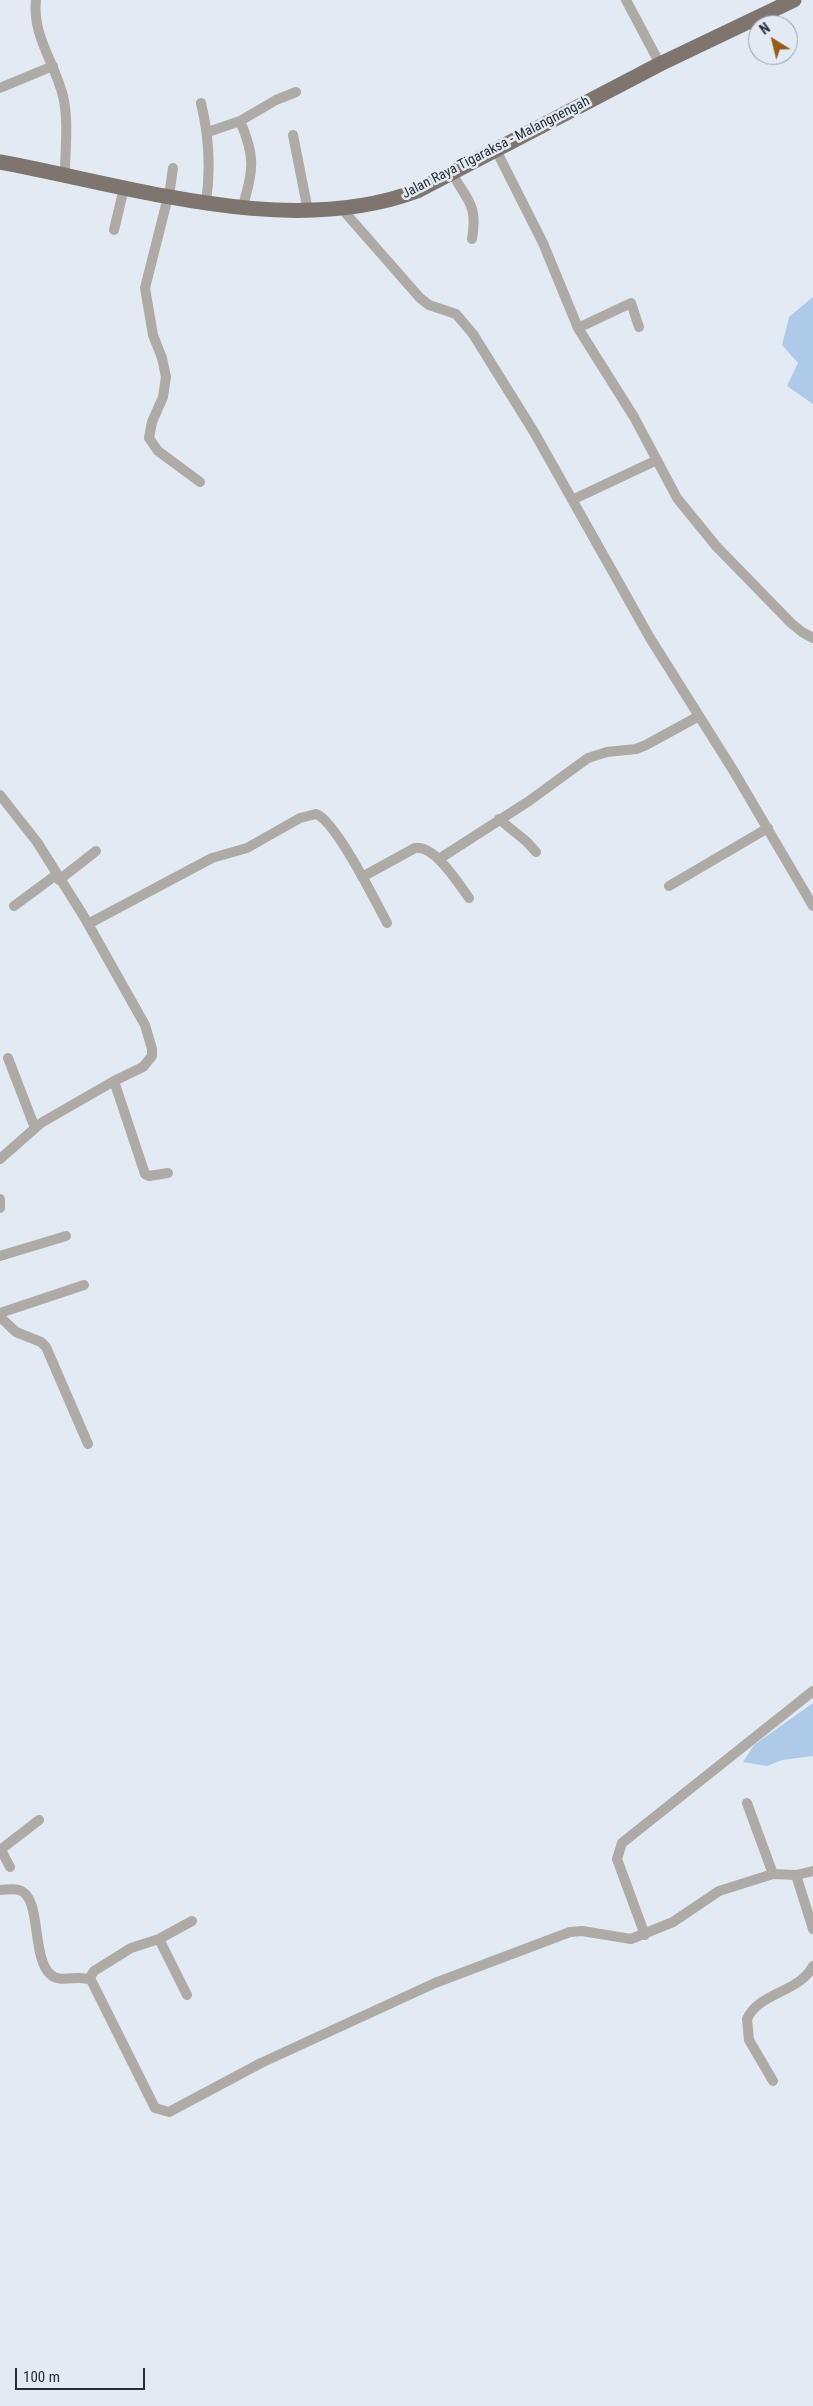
<!DOCTYPE html>
<style>
body{margin:0}
#map{position:relative;width:813px;height:2406px;overflow:hidden;background:#e2ebf4;font-family:"Roboto Condensed",sans-serif}
canvas{display:block}
.north{position:absolute;left:748px;top:15px;width:50px;height:50px;box-sizing:border-box;background:#e2ebf4;border:1px solid #989fa6;border-radius:50%;rotate:324deg;font-size:14px;font-weight:700;line-height:20px;text-align:center;color:#292c30}
.north::after{content:'';display:block;margin:auto;width:18px;height:22px;background:#965c1a;clip-path:polygon(50% 0,100% 100%,50% 72%,0 100%)}
.scale{position:absolute;left:15px;top:2368px;width:130px;height:22px;box-sizing:border-box;border:2px solid #292c30;border-top:0;padding-left:6px;font-size:15px;line-height:18px;white-space:nowrap;color:#292c30;-webkit-text-stroke:4px #e2ebf4;paint-order:stroke}
</style>
<div id="map">
<canvas width="813" height="2406"></canvas>
<div class="north">N</div>
<div class="scale">100 m</div>
</div>
<script>
const context = document.querySelector('canvas').getContext('2d');
context.lineJoin = 'round';
function fillPath(path, color) {
  context.fillStyle = color;
  context.fill(path, 'evenodd');
}
function stroke(path, color, width, dash) {
  context.strokeStyle = color;
  context.lineWidth = width;
  context.lineCap = dash ? 'butt' : 'round';
  context.setLineDash(dash || []);
  context.stroke(path);
}
function drawText(font, color, halo, rows, align = 'center') {
  context.font = font + ' "Roboto Condensed",sans-serif';
  context.lineWidth = 5;
  context.setLineDash([]);
  context.textBaseline = 'middle';
  context.strokeStyle = halo;
  context.fillStyle = color;
  for (const [text, x, y, turn = 0] of rows) {
    context.save();
    context.translate(x, y);
    context.rotate((+turn || 0) * Math.PI / 180);
    context.textAlign = isNaN(turn) ? turn : align;
    if (halo) context.strokeText(text, 0, 0);
    context.fillText(text, 0, 0);
    context.restore();
  }
}
const water = new Path2D(`
 M813 297V404L787 386 798 363 782 345 789 317Z
 M813 1703V1756L782 1760 767 1766 743 1762 754 1745Z`);
const street = new Path2D(`
 M36 0C32 36 55 63 63 96 69 121 65 149 65 174
 M626 0 660 64
 M0 88 53 66
 M201 103C209 136 211 168 206 202
 M208 132 240 121
 M293 135 308 211
 M496 150 543 243 578 328 634 417 677 498 716 546 791 623 802 632 813 638
 M173 168 170 189 145 288 153 335 162 358 166 377 163 397 152 422 149 438 158 451 200 482
 M452 173C467 201 478 203 472 239
 M243 206C253 169 256 158 240 121L276 100 296 92
 M342 209 420 298 429 305 456 314 473 334 534 432 650 638 733 770 813 906
 M114 230 124 188
 M578 328 631 303 639 327
 M572 500 657 460
 M0 795 37 842 83 915 145 1025 152 1049V1056L143 1067 114 1081 41 1123 0 1159
 M499 819 527 842 536 852
 M439 859 529 801 588 758 607 752 636 749 646 745 699 716
 M362 877 415 848C435 845 458 883 469 898
 M59 880 96 851
 M669 886 768 828
 M14 906 56 875
 M88 924 212 858 247 848 300 818 316 814C335 820 376 902 387 923
 M8 1058 35 1128
 M114 1081 145 1174 149 1176 168 1173
 M0 1199V1208
 M0 1256 66 1236
 M0 1313 84 1285
 M0 1317 16 1332 41 1342 46 1347 88 1444
 M747 1803 773 1874
 M0 1850 39 1820
 M1 1850 10 1867
 M796 1875 813 1929
 M0 1890C6 1890 13 1888 19 1890 42 1896 31 1956 50 1974 60 1984 78 1974 91 1980L155 2108 169 2112 261 2063 435 1983 570 1932 582 1931 631 1939 673 1922 719 1891 773 1874 796 1875 813 1871
 M645 1935 617 1859 622 1843 813 1691
 M159 1939 187 1995
 M89 1979 94 1971 131 1948 159 1939 192 1921
 M773 2081 749 2040 747 2019C759 1992 799 1993 813 1966`);
const primary = new Path2D(`
 M0 162C131 186 288 239 417 191L660 64 794 0`);
const streetNames = [
 ["Jalan Raya Tigaraksa - Malangnengah",496,148,-27]
];
fillPath(water, '#aecae9');
stroke(street, '#aeaaa6', 10);
stroke(primary, '#7d756e', 15);
drawText('14px', '#292c30', '#e2ebf4', streetNames);
</script>
